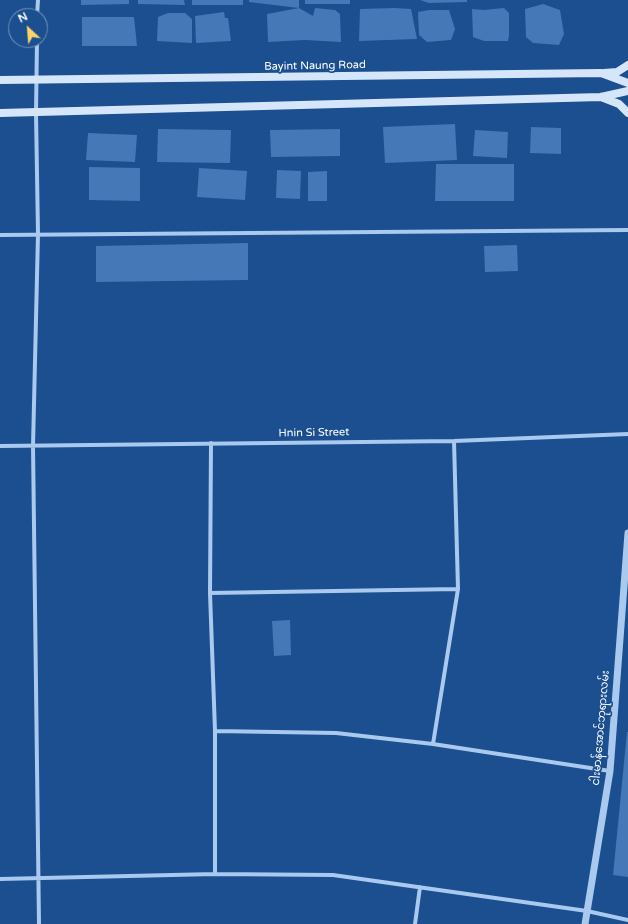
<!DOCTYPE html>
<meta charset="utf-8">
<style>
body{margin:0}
#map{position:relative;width:628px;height:924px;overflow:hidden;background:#1b4f8f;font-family:"Varela Round",sans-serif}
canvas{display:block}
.north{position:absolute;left:8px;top:8px;width:40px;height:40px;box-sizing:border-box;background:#1b4f8f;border:1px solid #7695bc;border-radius:50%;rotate:334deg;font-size:11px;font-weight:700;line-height:16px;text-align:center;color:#fff}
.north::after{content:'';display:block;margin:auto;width:14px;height:18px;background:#ffd166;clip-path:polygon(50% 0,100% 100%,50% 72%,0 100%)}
</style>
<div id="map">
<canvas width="628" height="924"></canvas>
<div class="north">N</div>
</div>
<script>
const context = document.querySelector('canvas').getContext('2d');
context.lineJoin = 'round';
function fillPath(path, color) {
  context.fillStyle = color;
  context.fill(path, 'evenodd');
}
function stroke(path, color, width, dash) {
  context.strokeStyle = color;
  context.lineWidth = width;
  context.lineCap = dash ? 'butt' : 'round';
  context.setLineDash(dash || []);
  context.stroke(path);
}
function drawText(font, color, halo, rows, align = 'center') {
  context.font = font + ' "Varela Round","Noto Sans Myanmar",sans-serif';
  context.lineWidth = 3.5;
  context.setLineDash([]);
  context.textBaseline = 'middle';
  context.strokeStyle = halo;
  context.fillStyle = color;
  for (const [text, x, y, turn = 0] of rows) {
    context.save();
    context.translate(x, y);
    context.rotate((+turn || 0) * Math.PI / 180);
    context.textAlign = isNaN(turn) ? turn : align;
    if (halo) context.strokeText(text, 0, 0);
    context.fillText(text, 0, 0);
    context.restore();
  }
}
const building = new Path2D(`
 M81 0H129V4L81 5Z
 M138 0H184L185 5 138 4Z
 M192 0H243V5H192Z
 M249 0H299V8L249 2Z
 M305 0H350V4H305Z
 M420 0H467V2L429 3Z
 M543 4 560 10 564 34 559 45 533 43 526 37 525 9Z
 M299 8 313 16 315 8 335 10 340 14 341 42 305 40 268 42 267 14Z
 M395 8 411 9 417 39 359 41 360 9Z
 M504 8 509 13V35L508 41H484L473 37 472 9 484 10Z
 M429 10H449L455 29 451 40 427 42 419 35 418 12Z
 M224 12 225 18H228L231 41 196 43 195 16Z
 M168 13H185L192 19V43L157 41 158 17Z
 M82 17H134L137 46H82Z
 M455 124 457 160 385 163 383 127Z
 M531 127 561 128V154L530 153Z
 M158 129 231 130 230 163 157 162Z
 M340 129V156L271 157 270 130Z
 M475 130 508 132 507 158 473 156Z
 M88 133 137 135 135 162 86 160Z
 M436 164H514V201H435Z
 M89 167 140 168V201L89 200Z
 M199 168 247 171 245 200 197 197Z
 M277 170 301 171 300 199 276 198Z
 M327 171V201H308V172Z
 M248 243V280L96 282V246Z
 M517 245 518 271 485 272 484 246Z
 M290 620 291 655 274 656 272 621Z
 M627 732H628V877L613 875Z`);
const minor = new Path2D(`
 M37 16 38 0
 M37 40 36 113 38 234 33 446 39 924
 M0 235 628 230
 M211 443 210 593 215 731V874
 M0 446 454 441 628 434
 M210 593 458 589
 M215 731 336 733 433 744 610 771
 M433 744 458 589 454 441
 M0 879 215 874 333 875 587 911 628 920
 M415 924 420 887`);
const tertiary = new Path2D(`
 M585 924 610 771 628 533`);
const secondary = new Path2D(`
 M604 73 617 72 628 65
 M0 80 601 73 628 83
 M601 97 619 104 628 113
 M0 113 601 97 628 91`);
const streetNames = [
 ["Bayint Naung Road",315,66,-1],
 ["Hnin Si Street",314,433,-1],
 ["ငါးမာန်အောင်ဘုရားလမ်း",601,728,-85]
];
fillPath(building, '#4478b7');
stroke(minor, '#a9c9ee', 4);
stroke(tertiary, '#a9c9ee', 7);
stroke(secondary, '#d6e6fa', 8);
drawText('11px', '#fff', '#1b4f8f', streetNames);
</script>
